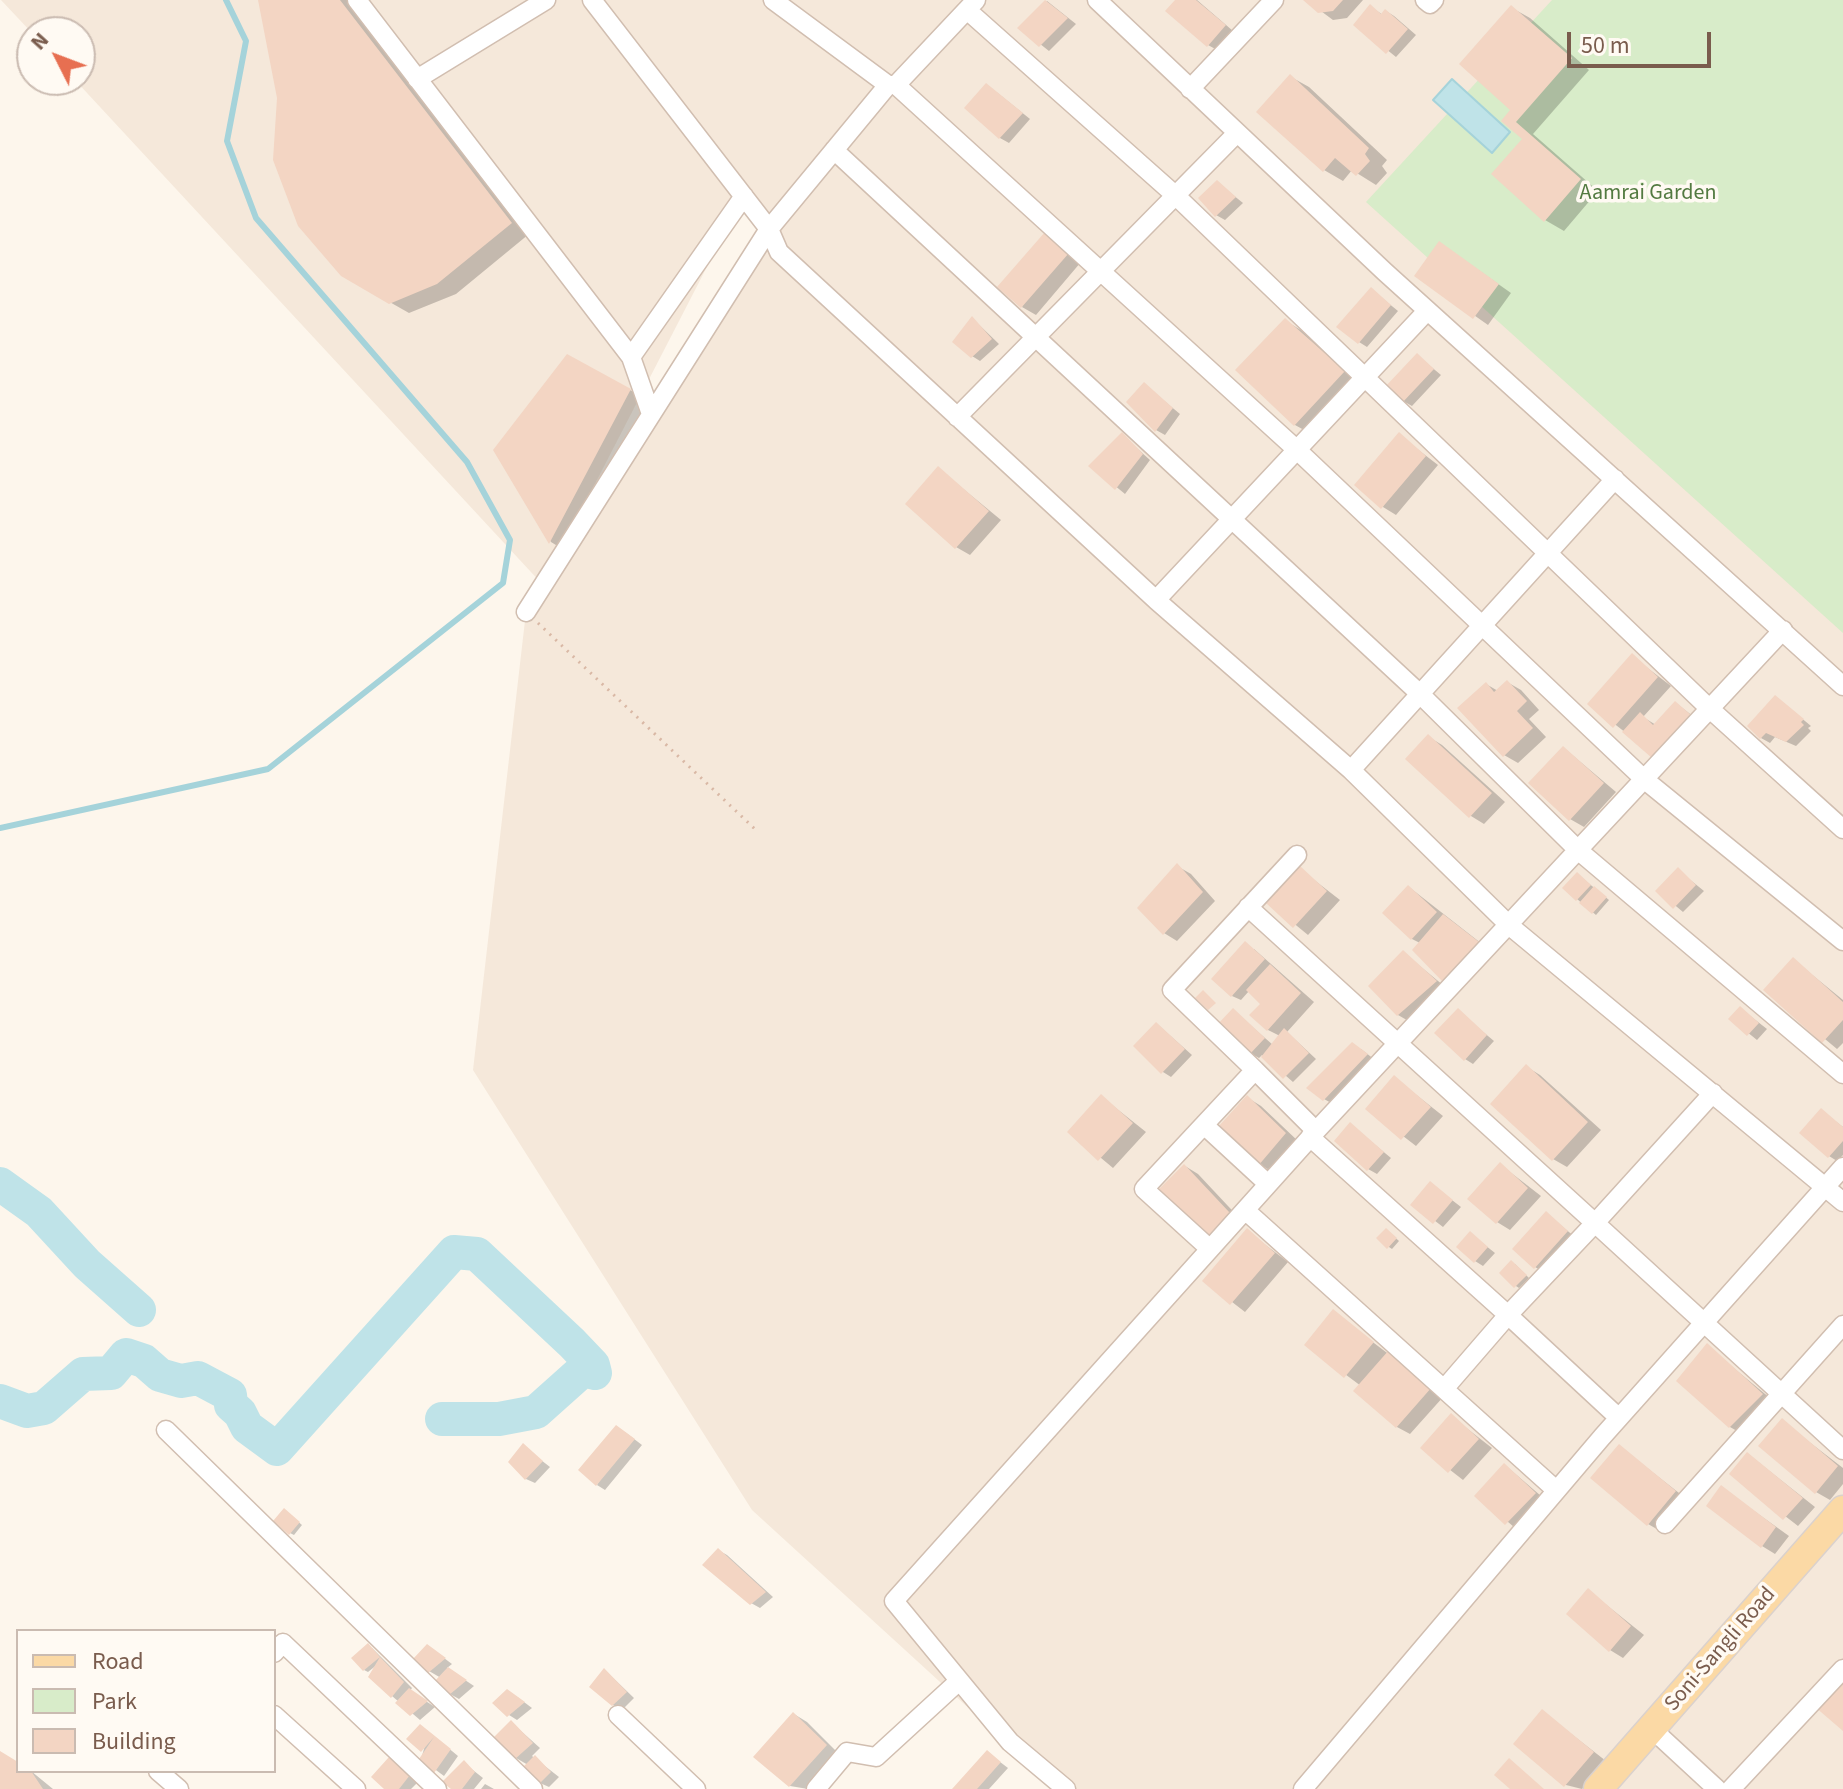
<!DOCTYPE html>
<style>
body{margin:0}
#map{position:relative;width:1843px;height:1789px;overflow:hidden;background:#fdf6ec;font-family:"Source Sans 3",sans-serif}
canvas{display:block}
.legend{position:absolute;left:16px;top:1629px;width:260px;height:144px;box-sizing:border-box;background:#fffaf3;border:2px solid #cabbb1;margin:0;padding:10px 14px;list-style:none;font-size:24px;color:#7a5c4d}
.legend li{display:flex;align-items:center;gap:16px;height:40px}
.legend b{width:40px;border:2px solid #cabbb1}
.north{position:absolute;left:16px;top:16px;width:80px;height:80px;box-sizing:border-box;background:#fffaf3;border:2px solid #cabbb1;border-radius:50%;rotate:312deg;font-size:22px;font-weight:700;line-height:32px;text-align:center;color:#7a5c4d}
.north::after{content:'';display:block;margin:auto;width:28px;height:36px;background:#e76f51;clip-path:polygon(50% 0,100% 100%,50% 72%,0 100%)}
.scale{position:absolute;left:1567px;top:32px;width:144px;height:36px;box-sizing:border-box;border:4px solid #7a5c4d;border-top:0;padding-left:10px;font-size:24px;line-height:28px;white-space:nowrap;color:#7a5c4d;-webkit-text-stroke:6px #fffaf3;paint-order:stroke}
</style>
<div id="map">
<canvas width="1843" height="1789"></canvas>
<ul class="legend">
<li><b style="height:10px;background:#fbd9a5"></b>Road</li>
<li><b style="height:22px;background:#d8ecc9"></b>Park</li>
<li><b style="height:22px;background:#f3d5c3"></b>Building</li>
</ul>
<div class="north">N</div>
<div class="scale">50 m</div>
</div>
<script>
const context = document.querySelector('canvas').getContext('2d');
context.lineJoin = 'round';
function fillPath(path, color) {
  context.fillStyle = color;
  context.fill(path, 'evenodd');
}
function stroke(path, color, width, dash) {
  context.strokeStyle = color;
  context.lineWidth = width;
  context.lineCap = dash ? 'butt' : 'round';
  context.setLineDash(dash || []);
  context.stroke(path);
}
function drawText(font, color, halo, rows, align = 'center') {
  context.font = font + ' "Source Sans 3",sans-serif';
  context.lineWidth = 7;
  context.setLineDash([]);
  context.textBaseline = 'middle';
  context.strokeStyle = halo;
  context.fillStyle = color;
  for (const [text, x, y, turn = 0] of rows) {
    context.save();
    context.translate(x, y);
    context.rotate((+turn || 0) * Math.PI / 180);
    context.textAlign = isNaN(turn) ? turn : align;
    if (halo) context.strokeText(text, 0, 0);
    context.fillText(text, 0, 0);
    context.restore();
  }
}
const residential = new Path2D(`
 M1 0H1843V1789H1057L752 1510 473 1070 526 612 543 585 75 80H80V32L32 33ZM743 197 769 229 548 575Z`);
const green = new Path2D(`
 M1552 0H1843V633L1366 202Z`);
const water = new Path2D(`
 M1452 79 1510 132 1492 153 1433 100Z`);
const shadow = new Path2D(`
 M260 0H349L529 234 456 294 409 313 342 275 279 98Z
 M1178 0H1197L1233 31 1217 50 1208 45Z
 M1306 0H1363L1347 18 1333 20Z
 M1047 1 1076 24 1049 51 1020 28Z
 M1371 7 1383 15 1386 11 1394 16 1416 35 1396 57 1355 24Z
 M1512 8 1530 18 1589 70 1533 134 1598 191 1564 231 1545 220 1525 139 1503 121 1513 109Z
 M1291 77 1309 87 1387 160 1382 166 1387 173 1376 185 1352 170 1343 181 1324 170Z
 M995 91 1030 119 1009 143 1000 138Z
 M1218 183 1243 203 1225 220 1216 215Z
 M1059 243 1081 262 1036 315 1022 307Z
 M1440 243 1511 293 1488 325 1417 275Z
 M1371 289 1398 311 1367 347 1359 342Z
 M972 318 999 344 980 361 972 356Z
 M1286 321 1304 332 1362 383 1313 435 1295 425Z
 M1417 355 1441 375 1412 406 1403 401Z
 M1145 385 1180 414 1165 435 1156 430Z
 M630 390 649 401 569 553 551 542 495 450Z
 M1122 435 1150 460 1125 494 1091 466Z
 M1399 435 1438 465 1396 515 1383 507Z
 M939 469 1001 520 970 555 956 547Z
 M1632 656 1671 686 1643 717 1656 725 1676 703 1703 724 1667 765 1589 704Z
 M1507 682 1521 690 1539 710 1529 719 1546 737 1518 763 1504 755 1486 684 1498 691Z
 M1776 697 1811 726 1808 728 1811 731 1796 746 1775 737 1770 743 1761 738Z
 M1429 737 1442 745 1505 802 1484 824 1471 816Z
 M1564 748 1616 792 1584 827 1570 819Z
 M1177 866 1191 874 1215 901 1177 941 1164 933Z
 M1300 869 1340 900 1308 935 1269 903Z
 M1678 870 1704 891 1683 912 1658 891Z
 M1581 877 1609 900 1596 915 1577 899Z
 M1409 887 1491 951 1456 988 1442 979 1420 943 1412 939Z
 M1254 949 1314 1002 1287 1032 1316 1059 1293 1082 1262 1055 1259 1058 1250 1053 1234 1011 1273 1045 1280 1036 1268 1030 1263 1004 1249 991 1241 1000 1232 996Z
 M1404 953 1449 990 1412 1023 1398 1015 1371 986Z
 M1794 960 1843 1000V1043L1837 1049 1766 990Z
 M1740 1008 1767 1029 1757 1040 1731 1019Z
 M1458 1011 1494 1041 1473 1064 1465 1059Z
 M1157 1024 1192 1055 1171 1077 1163 1072Z
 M1361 1049 1375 1060 1333 1104 1324 1099Z
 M1527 1067 1540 1075 1601 1130 1567 1167 1553 1159Z
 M1395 1078 1443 1116 1416 1146 1368 1109Z
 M1102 1097 1146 1132 1113 1168 1070 1132Z
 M1248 1098 1261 1106 1299 1142 1273 1172 1259 1164Z
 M1822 1111 1843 1127V1155L1837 1161 1829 1156Z
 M1351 1125 1391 1158 1377 1174 1368 1169Z
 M1501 1165 1541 1196 1510 1230 1497 1222Z
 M1185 1166 1198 1174 1243 1222 1211 1236Z
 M1430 1183 1461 1207 1443 1227 1413 1204Z
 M1547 1214 1575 1237 1544 1272 1535 1267Z
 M1247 1231 1288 1262 1245 1312 1205 1281Z
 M1390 1233 1399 1241 1392 1249 1389 1247Z
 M1471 1234 1495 1253 1483 1266 1475 1261Z
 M1515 1264 1529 1278 1519 1288 1516 1286Z
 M1333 1312 1444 1396 1410 1434 1397 1427 1361 1386 1306 1345Z
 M1707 1346 1776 1403 1744 1435 1730 1427Z
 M1451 1416 1492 1448 1463 1480 1422 1448Z
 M1782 1421 1843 1468V1484L1830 1500 1816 1492Z
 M625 1432 642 1445 605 1490 597 1485Z
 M523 1446 550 1467 535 1483 526 1479Z
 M1619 1446 1688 1500 1662 1532 1648 1524Z
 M1748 1454 1815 1507 1798 1526 1731 1474Z
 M1505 1465 1548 1502 1520 1532 1477 1496Z
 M1722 1488 1789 1536 1775 1554 1762 1546Z
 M288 1513 302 1525 294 1535 290 1533Z
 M718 1550 727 1555 773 1597 760 1608 751 1603Z
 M1589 1591 1644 1635 1623 1658 1610 1650Z
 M372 1648 412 1688 410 1691 435 1707 420 1720 392 1696 378 1664 368 1672 364 1670Z
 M436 1652 452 1664 447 1668 474 1686 459 1699 450 1694 441 1678 429 1671Z
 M605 1670 634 1698 622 1710 613 1705Z
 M516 1696 532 1708 517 1720 509 1715Z
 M1543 1712 1606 1761 1582 1789 1566 1785Z
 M794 1714 807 1722 839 1754 808 1789 790 1786Z
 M511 1722 540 1748 532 1756 559 1777 549 1787 540 1783 528 1765 516 1758Z
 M429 1732 458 1756 444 1776 421 1759Z
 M987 1752 1008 1768 989 1789H957Z
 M0 1753 18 1763V1771H31L53 1789H0Z
 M389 1759 418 1782 411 1789H387Z
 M464 1763 483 1778 474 1789H454Z
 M485 1784 494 1789H481Z`);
const stream = new Path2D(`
 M0 828 268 769 503 583 510 540 467 462 256 218 227 141 246 41 226 0`);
const river = new Path2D(`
 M0 1184 39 1212 87 1264 139 1310
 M0 1401 27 1411 44 1408 83 1374 111 1373 126 1355 144 1361 160 1375 181 1381 198 1378 230 1395 231 1405 240 1413 247 1427 277 1449 454 1252 477 1254 572 1343 593 1365 595 1373 583 1370 536 1412 499 1419H442`);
const building = new Path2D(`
 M258 0H340L512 223 437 284 389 304 341 276 298 226 273 160 277 98Z
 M1045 0 1068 18 1039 47 1017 28Z
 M1175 0H1196L1226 25 1207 47 1165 11Z
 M1303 0H1343L1333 11 1318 13Z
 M1370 4 1381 14 1385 9 1408 29 1386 54 1353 25Z
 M1511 5 1572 58 1516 122 1581 179 1544 222 1491 174 1522 139 1501 121 1510 110 1459 64Z
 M1290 74 1369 148 1365 154 1370 161 1356 176 1335 158 1323 172 1256 112Z
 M986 83 1023 113 999 139 964 108Z
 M1217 180 1236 197 1215 217 1198 198Z
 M1045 232 1069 253 1021 308 997 287Z
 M1439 241 1499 284 1473 319 1414 276Z
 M1371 287 1391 305 1358 344 1336 327Z
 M972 316 992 339 971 358 952 342Z
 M1285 318 1345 371 1294 426 1235 370Z
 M1417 353 1434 369 1402 403 1385 387Z
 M567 354 631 389 549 544 493 450Z
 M1144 382 1173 408 1155 432 1126 402Z
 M1122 432 1143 454 1115 490 1088 466Z
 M1399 432 1426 456 1381 509 1354 485Z
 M938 466 989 511 955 549 905 504Z
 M1632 653 1658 677 1613 728 1587 704Z
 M1507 680 1527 701 1517 711 1533 728 1503 757 1457 708 1486 682 1494 692Z
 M1775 695 1804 719 1801 722 1804 725 1786 742 1766 733 1760 739 1747 726Z
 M1675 701 1691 715 1652 758 1622 732 1640 712 1653 725Z
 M1428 734 1492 793 1469 818 1405 759Z
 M1563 746 1604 783 1569 821 1528 783Z
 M1177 863 1203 892 1163 935 1137 908Z
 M1300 866 1327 891 1293 928 1266 903Z
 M1678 867 1696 885 1673 909 1655 891Z
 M1577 872 1591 885 1576 901 1562 888Z
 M1408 885 1437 912 1411 940 1382 913Z
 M1594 886 1607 897 1592 914 1579 903Z
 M1443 914 1479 942 1442 981 1412 950Z
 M1245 941 1265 959 1231 997 1211 979Z
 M1403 950 1437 981 1397 1016 1368 986Z
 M1793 957 1843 1002V1020L1822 1043 1763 990Z
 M1270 964 1301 993 1267 1031 1249 1015 1260 1004 1246 990Z
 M1203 990 1216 1003 1208 1010 1195 998Z
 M1740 1006 1759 1023 1747 1036 1728 1019Z
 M1233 1008 1265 1038 1249 1055 1217 1025Z
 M1458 1008 1487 1035 1464 1061 1434 1033Z
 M1156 1022 1185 1049 1161 1074 1133 1046Z
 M1284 1028 1309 1053 1283 1079 1261 1057Z
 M1352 1042 1368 1054 1323 1101 1306 1088Z
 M1526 1064 1588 1122 1552 1161 1490 1104Z
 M1394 1075 1431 1107 1401 1140 1365 1109Z
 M1101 1094 1133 1123 1098 1161 1067 1132Z
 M1247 1095 1286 1133 1258 1166 1219 1126Z
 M1821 1108 1843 1127V1141L1828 1158 1799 1133Z
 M1350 1122 1384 1152 1367 1171 1334 1141Z
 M1500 1162 1528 1188 1496 1224 1467 1199Z
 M1184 1164 1230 1213 1210 1238 1157 1191Z
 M1430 1181 1453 1200 1433 1224 1410 1205Z
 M1546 1211 1568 1231 1534 1269 1512 1249Z
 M1247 1228 1275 1253 1230 1305 1202 1281Z
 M1386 1228 1397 1238 1387 1249 1376 1238Z
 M1470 1231 1488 1247 1474 1263 1456 1247Z
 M1511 1260 1527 1275 1514 1288 1499 1273Z
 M1333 1309 1374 1342 1344 1378 1304 1345Z
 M1707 1343 1763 1394 1729 1428 1676 1381Z
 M1389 1350 1432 1387 1396 1428 1353 1391Z
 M1451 1413 1479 1439 1448 1473 1420 1448Z
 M1782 1418 1838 1466 1815 1494 1758 1446Z
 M616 1425 635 1439 596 1486 578 1470Z
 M523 1443 543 1461 525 1480 508 1462Z
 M1619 1444 1676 1491 1647 1526 1590 1478Z
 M1747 1452 1803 1498 1783 1520 1729 1474Z
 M1504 1463 1536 1493 1505 1525 1474 1496Z
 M1721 1485 1776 1527 1761 1548 1706 1506Z
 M284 1508 300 1522 289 1535 273 1521Z
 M718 1548 766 1592 750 1605 702 1565Z
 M1588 1588 1631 1626 1609 1652 1566 1614Z
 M368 1643 380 1657 363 1671 351 1658Z
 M427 1644 446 1658 428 1673 413 1659Z
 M380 1657 404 1682 391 1698 368 1677Z
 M448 1667 467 1680 449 1695 434 1682Z
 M604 1668 627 1692 612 1706 589 1687Z
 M1838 1678 1843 1683V1731L1814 1706Z
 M409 1688 428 1701 410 1716 395 1703Z
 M507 1689 525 1702 507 1717 492 1703Z
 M1542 1709 1594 1752 1564 1787 1513 1744Z
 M793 1712 827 1745 789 1787 753 1757Z
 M511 1720 533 1743 515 1759 494 1737Z
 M420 1724 451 1749 434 1773 419 1759 434 1737 421 1752 406 1739Z
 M987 1750 1001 1762 977 1789H952Z
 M0 1751 18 1762V1771H31L43 1789H0Z
 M535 1755 551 1772 539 1784 522 1768Z
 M389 1757 410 1775 399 1789H384L371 1777Z
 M1509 1758 1544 1789H1510L1494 1775Z
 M464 1760 475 1772 462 1789H451L442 1782Z`);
const path = new Path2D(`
 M538 623 757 831`);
const minor = new Path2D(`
 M357 0 631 357 651 414
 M592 0 769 229 779 252 1156 600 1351 770 1510 926 1843 1202
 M773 0 888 85
 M1097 0 1385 272 1843 686
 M1425 0 1430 4 1434 0
 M967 10 1175 195 1710 709 1843 829
 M417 79 546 0
 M896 85 1296 449 1645 780 1843 941
 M1190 89 1274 0
 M834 150 1419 693 1579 851 1843 1074
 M631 357 744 196
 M957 417 1237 133
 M1156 600 1427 311
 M526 612 769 229 888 85H896L976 0
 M1351 770 1615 479
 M1248 907 1595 1223 1713 1093
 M1255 1070 1172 990 1297 855
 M1204 1125 1268 1184
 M1310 1137 1508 1315 1595 1223 1843 1450
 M1245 1210 1556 1490
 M1210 1249 1144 1189 1255 1070 1316 1131
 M1444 1389 1508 1315 1619 1418
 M166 1430 533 1789
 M1665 1524 1843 1325
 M274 1653 283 1643 437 1789
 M274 1715 356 1789
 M618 1715 696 1789
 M1652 1729 1717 1789
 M158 1771 179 1789
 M816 1789 847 1752 876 1757 959 1681
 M1066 1789 1010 1742 894 1601 1316 1131 1783 630
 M1303 1789 1602 1437 1843 1167
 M1731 1789 1843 1669`);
const primary = new Path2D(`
 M1598 1789 1843 1510`);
const parkNames = [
 ["Aamrai Garden",1648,194]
];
const streetNames = [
 ["Soni-Sangli Road",1721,1650,-49]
];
fillPath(residential, '#f5e8da');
fillPath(green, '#d8ecc9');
fillPath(water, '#bfe3e8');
stroke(water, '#a5d3da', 2);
fillPath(shadow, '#0003');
stroke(stream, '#a5d3da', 6);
stroke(river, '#bfe3e8', 34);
fillPath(building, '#f3d5c3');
stroke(minor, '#d1beb0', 21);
stroke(primary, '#dad1cd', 31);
stroke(path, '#d9b8a5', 3, [2, 6]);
stroke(minor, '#fff', 18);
stroke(primary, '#fbd9a5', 28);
drawText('22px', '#537a41', '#fffaf3', parkNames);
drawText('22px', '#7a5c4d', '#fffaf3', streetNames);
</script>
